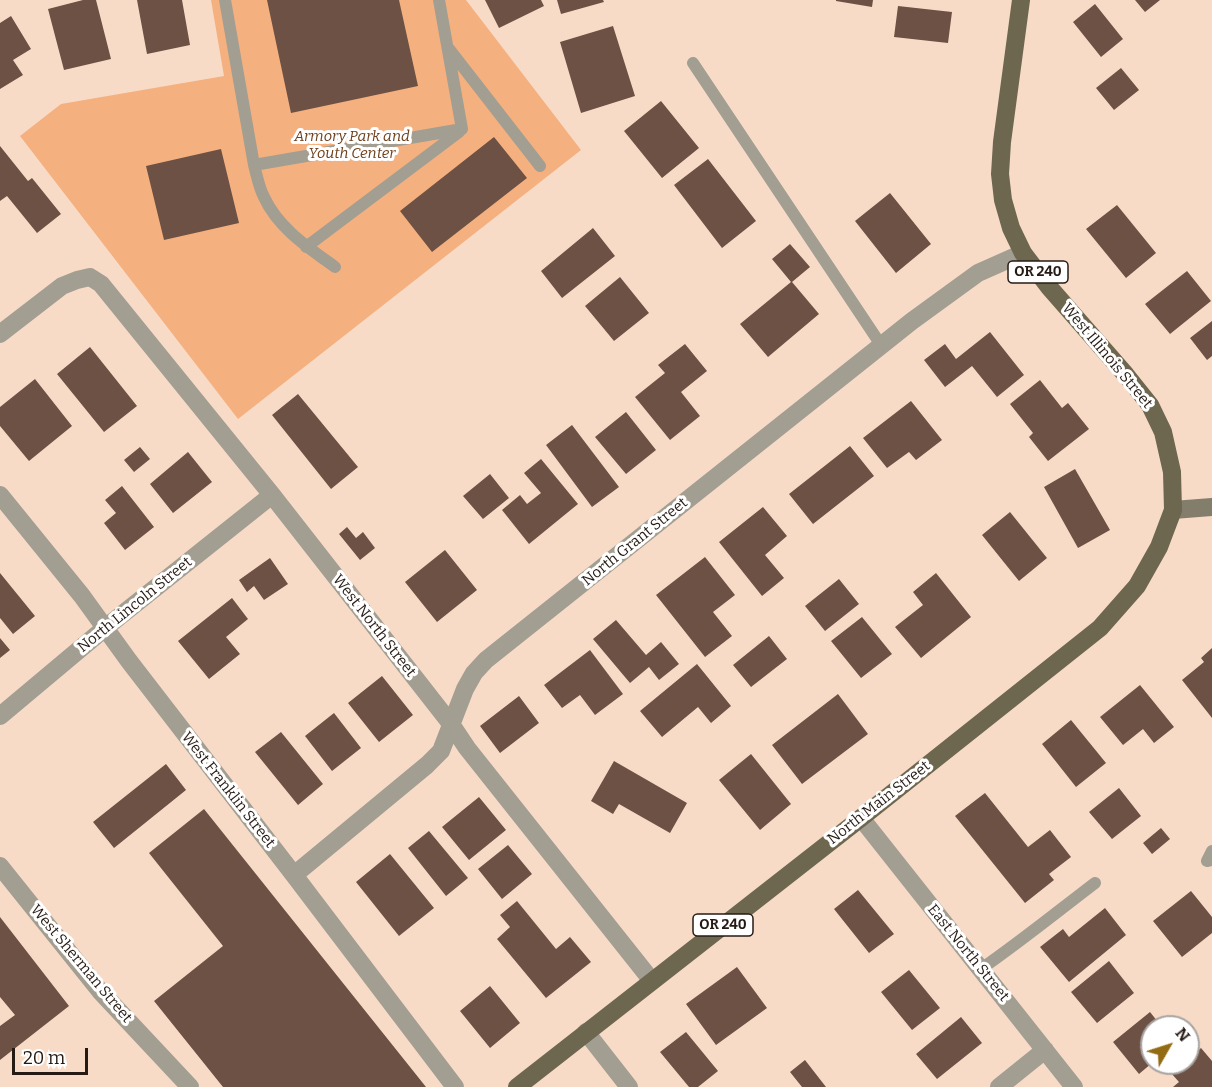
<!DOCTYPE html>
<style>
body{margin:0}
#map{position:relative;width:1212px;height:1087px;overflow:hidden;background:#f8dbc7;font-family:Bitter,serif}
canvas{display:block}
.north{position:absolute;left:1140px;top:1015px;width:60px;height:60px;box-sizing:border-box;background:#fff;border:2px solid #a8a4a1;border-radius:50%;rotate:51deg;font-size:16px;font-weight:700;line-height:24px;text-align:center;color:#261b14}
.north::after{content:'';display:block;margin:auto;width:21px;height:27px;background:#936b14;clip-path:polygon(50% 0,100% 100%,50% 72%,0 100%)}
.scale{position:absolute;left:12px;top:1048px;width:76px;height:27px;box-sizing:border-box;border:3px solid #261b14;border-top:0;padding-left:8px;font-size:18px;line-height:21px;white-space:nowrap;color:#261b14;-webkit-text-stroke:4px #fff;paint-order:stroke}
</style>
<div id="map">
<canvas width="1212" height="1087"></canvas>
<div class="north">N</div>
<div class="scale">20 m</div>
</div>
<script>
const context = document.querySelector('canvas').getContext('2d');
context.lineJoin = 'round';
function fillPath(path, color) {
  context.fillStyle = color;
  context.fill(path, 'evenodd');
}
function stroke(path, color, width, dash) {
  context.strokeStyle = color;
  context.lineWidth = width;
  context.lineCap = dash ? 'butt' : 'round';
  context.setLineDash(dash || []);
  context.stroke(path);
}
function drawText(font, color, halo, rows, align = 'center') {
  context.font = font + ' Bitter,serif';
  context.lineWidth = 6;
  context.setLineDash([]);
  context.textBaseline = 'middle';
  context.strokeStyle = halo;
  context.fillStyle = color;
  for (const [text, x, y, turn = 0] of rows) {
    context.save();
    context.translate(x, y);
    context.rotate((+turn || 0) * Math.PI / 180);
    context.textAlign = isNaN(turn) ? turn : align;
    if (halo) context.strokeText(text, 0, 0);
    context.fillText(text, 0, 0);
    context.restore();
  }
}
const green = new Path2D(`
 M211 0H466L581 150 238 419 20 136 61 104 224 76Z`);
const building = new Path2D(`
 M83 0H96L111 59 64 70 48 9Z
 M137 0H182L190 45 147 54Z
 M267 0H399L418 86 291 113Z
 M485 0H541L544 6 499 28Z
 M557 0H603L604 2 561 14Z
 M836 0H873L872 7 836 1Z
 M1135 0H1160L1145 12Z
 M1095 4 1123 39 1101 57 1073 22Z
 M898 6 952 12 948 43 894 37Z
 M11 16 31 49 13 60 23 75 0 89V23Z
 M613 26 635 96 581 113 560 42Z
 M1121 68 1139 90 1114 110 1096 88Z
 M661 101 699 148 662 178 624 131Z
 M494 137 527 178 432 252 400 211Z
 M0 146 28 181 32 178 61 214 37 233 7 196 0 201Z
 M221 149 239 223 164 240 146 166Z
 M708 159 756 221 722 248 674 185Z
 M890 193 931 244 896 273 855 221Z
 M1117 205 1156 253 1126 278 1086 229Z
 M593 228 615 256 562 298 541 271Z
 M790 244 810 267 792 282 819 314 768 357 740 324 791 282 772 259Z
 M1187 271 1211 301 1170 334 1145 304Z
 M620 277 649 313 614 341 585 306Z
 M1212 321V356L1207 360 1190 338Z
 M990 332 1024 375 997 397 972 366 945 387 924 360 945 344 956 359Z
 M685 344 707 371 681 392 700 416 670 440 635 397 665 373 658 365Z
 M90 347 137 406 104 432 57 374Z
 M35 379 72 426 29 461 0 426V407Z
 M1040 380 1062 408 1068 403 1089 429 1048 461 1029 437 1033 433 1010 404Z
 M298 394 358 467 331 489 272 415Z
 M911 401 942 440 916 460 909 452 887 468 863 438Z
 M626 412 656 450 626 474 595 437Z
 M572 425 619 487 592 507 546 445Z
 M850 446 874 476 813 524 789 494Z
 M140 447 150 459 134 472 124 460Z
 M188 452 212 482 173 513 150 484Z
 M541 459 578 504 529 544 502 510 520 495 527 504 541 493 524 473Z
 M1075 469 1110 530 1078 548 1044 487Z
 M490 474 509 498 483 519 463 496Z
 M122 486 154 527 125 550 104 523 116 513 105 500Z
 M763 507 787 536 765 555 784 578 762 596 719 542Z
 M1010 512 1047 558 1019 581 982 535Z
 M347 527 356 538 363 532 375 548 360 560 339 534Z
 M445 550 477 590 437 622 405 582Z
 M705 557 735 595 713 612 732 636 705 657 656 595Z
 M270 558 288 584 264 600 254 586 247 592 239 580Z
 M0 573 35 616 13 634 0 618Z
 M936 573 971 617 921 658 895 627 923 605 913 592Z
 M839 579 859 604 825 631 805 606Z
 M232 598 248 619 226 637 240 654 209 679 178 641Z
 M862 617 892 654 861 678 831 641Z
 M616 620 646 655 661 642 679 664 659 680 649 667 630 683 593 639Z
 M769 636 787 659 751 687 733 665Z
 M0 638 10 650 0 658Z
 M1212 648V718L1182 680 1204 662 1201 658Z
 M590 650 623 694 595 715 580 695 562 708 544 685Z
 M697 664 731 706 711 723 698 707 662 737 640 711Z
 M382 676 413 715 379 742 348 703Z
 M1140 685 1174 727 1154 743 1143 729 1123 745 1100 717Z
 M838 694 868 734 802 784 772 745Z
 M519 696 539 723 500 753 480 726Z
 M334 713 361 748 332 771 305 736Z
 M1071 720 1106 763 1076 787 1042 744Z
 M281 732 323 784 298 805 255 752Z
 M751 754 791 804 760 830 719 780Z
 M614 761 687 803 670 833 619 804 613 814 591 801Z
 M166 764 186 790 114 848 93 822Z
 M1119 788 1141 816 1112 839 1089 812Z
 M985 793 1028 847 1050 830 1071 857 1049 874 1054 880 1025 903 955 816Z
 M479 797 506 830 469 860 442 827Z
 M204 809 426 1087H223L154 1001 223 946 149 853Z
 M1161 828 1170 839 1152 854 1143 843Z
 M429 831 468 878 446 896 408 848Z
 M508 845 532 874 502 899 478 869Z
 M390 854 434 908 399 936 356 882Z
 M858 890 894 934 869 953 834 909Z
 M1191 891 1212 917V933L1182 957 1153 921Z
 M517 901 556 949 570 937 591 962 546 998 497 939 510 927 500 915Z
 M1105 908 1126 935 1069 982 1040 947 1063 929 1069 937Z
 M0 917 69 1006 0 1060V1026L15 1015 0 997Z
 M1109 961 1134 993 1097 1023 1071 992Z
 M737 967 767 1008 716 1045 686 1004Z
 M909 970 940 1008 912 1030 881 992Z
 M490 986 520 1023 490 1048 460 1011Z
 M1150 1012 1162 1027H1152V1063L1139 1074 1113 1042Z
 M961 1017 982 1043 937 1079 916 1054Z
 M686 1032 718 1071 698 1087H689L660 1052Z
 M1201 1048 1212 1061V1087H1173L1179 1082 1171 1073 1183 1063H1188V1059Z
 M805 1060 826 1087H802L790 1072Z`);
const lane = new Path2D(`
 M225 0 254 165 462 129 439 0
 M449 49 540 166
 M693 63 881 345
 M254 165C257 176 259 188 264 197 278 228 309 248 335 267
 M306 247 459 132
 M1212 851 1207 861 1212 860
 M981 969C1020 942 1057 912 1095 883`);
const street = new Path2D(`
 M0 334 62 286 77 280 90 277 101 284 272 495 451 724 467 748 652 981
 M0 495 82 596 129 661 294 875 455 1087
 M0 716 105 628 272 495
 M861 818 1074 1087
 M0 866 100 991 190 1087
 M294 875 427 765 441 751 465 689 474 673 486 660 912 321 978 273 1023 253
 M586 1032 629 1087
 M999 1087 1045 1050`);
const secondary = new Path2D(`
 M1173 510 1212 507`);
const primary = new Path2D(`
 M517 1087 861 818 1100 628 1137 586 1159 547 1173 510 1172 472 1163 432 1150 405 1126 375 1049 287 1023 253 1011 228 1003 200 1000 174 1002 142 1021 0`);
const shields = [
 [1038,272,60],
 [723,925,60]
];
const shieldNames = [
 ["OR 240",1038,272],
 ["OR 240",723,925]
];
const parkNames = [
 ["Armory Park and",352,137],
 ["Youth Center",352,154]
];
const streetNames = [
 ["West Illinois Street",1107,356,50],
 ["North Grant Street",635,542,-39],
 ["North Lincoln Street",135,605,-39],
 ["West North Street",374,626,52],
 ["West Franklin Street",228,790,52],
 ["North Main Street",879,803,-38],
 ["East North Street",968,953,51],
 ["West Sherman Street",81,964,50]
];
fillPath(green, '#f5b07f');
fillPath(building, '#6c5144');
stroke(lane, '#a29e91', 12);
stroke(street, '#a29e91', 18);
stroke(secondary, '#837e6b', 18);
stroke(primary, '#6d6750', 18);
for (const [x, y, w] of shields) {
  const box = new Path2D();
  box.roundRect(x - w / 2, y - 11, w, 22, 4.5);
  context.fillStyle = '#fff';
  context.fill(box);
  stroke(box, '#261b14', 1.5);
}
drawText('bold 14px', '#261b14', null, shieldNames);
drawText('italic 15px', '#70411c', '#fff', parkNames);
drawText('15px', '#261b14', '#fff', streetNames);
</script>
